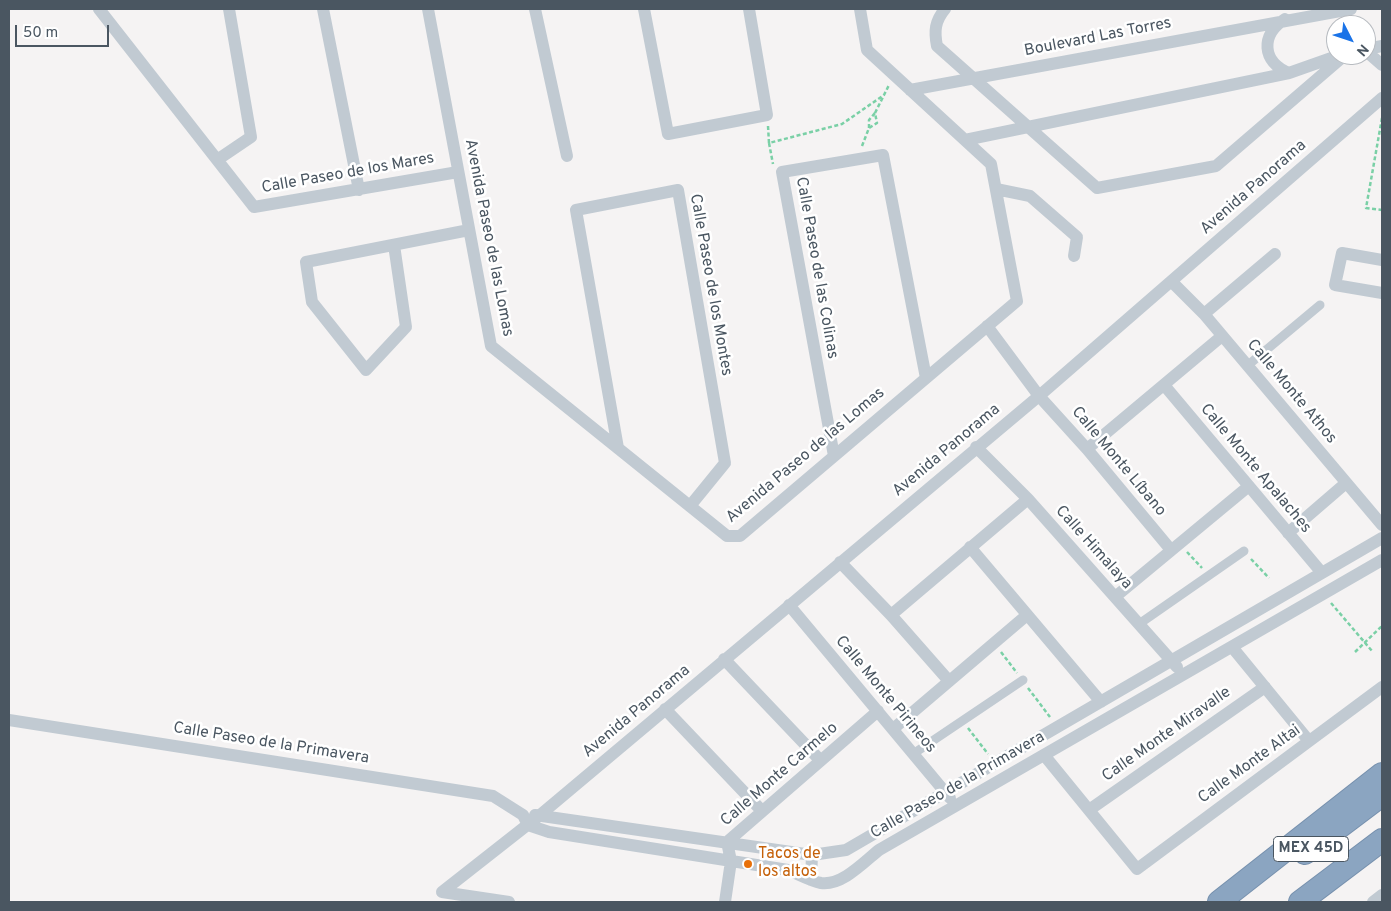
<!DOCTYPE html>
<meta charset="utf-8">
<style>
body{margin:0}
#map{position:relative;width:1391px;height:911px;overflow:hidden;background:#f5f3f3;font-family:Overpass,sans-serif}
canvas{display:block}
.frame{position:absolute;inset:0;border:10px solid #4a5661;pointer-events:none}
.north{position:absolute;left:1326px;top:15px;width:50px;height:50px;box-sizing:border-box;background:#fff;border:1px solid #b7bbc0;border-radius:50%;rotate:131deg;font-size:14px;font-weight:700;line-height:20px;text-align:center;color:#4a5661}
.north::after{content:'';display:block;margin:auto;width:18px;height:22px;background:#1a73e8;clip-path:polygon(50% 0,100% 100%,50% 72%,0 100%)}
.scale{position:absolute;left:15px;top:25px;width:94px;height:22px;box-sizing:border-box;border:2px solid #4a5661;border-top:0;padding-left:6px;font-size:15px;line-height:18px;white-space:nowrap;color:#4a5661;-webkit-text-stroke:4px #fff;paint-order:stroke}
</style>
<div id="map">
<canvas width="1391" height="911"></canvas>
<div class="frame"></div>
<div class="north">N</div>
<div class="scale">50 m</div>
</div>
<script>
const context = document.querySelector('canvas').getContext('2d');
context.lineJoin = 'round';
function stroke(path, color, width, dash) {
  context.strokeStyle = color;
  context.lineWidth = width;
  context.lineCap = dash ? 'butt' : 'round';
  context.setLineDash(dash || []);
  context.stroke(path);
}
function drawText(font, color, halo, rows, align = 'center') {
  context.font = font + ' Overpass,sans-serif';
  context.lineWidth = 5;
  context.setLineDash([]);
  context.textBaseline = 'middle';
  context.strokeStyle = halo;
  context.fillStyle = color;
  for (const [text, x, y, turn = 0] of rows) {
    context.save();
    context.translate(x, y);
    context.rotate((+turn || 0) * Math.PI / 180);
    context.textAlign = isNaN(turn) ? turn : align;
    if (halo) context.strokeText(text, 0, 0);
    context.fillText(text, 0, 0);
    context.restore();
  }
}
const path = new Path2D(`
 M1382 118 1366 208 1382 210
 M768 126 769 143 842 124 884 95
 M869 128V120L875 113
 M769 143 773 164
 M862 146 869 128 877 123 875 113 889 85
 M1187 552 1202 568
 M1251 559 1269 578
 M1331 603 1372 651
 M1001 652 1017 673
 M1355 652 1382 626
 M1028 688 1050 717
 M968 728 988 754`);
const pedestrian = new Path2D(`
 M1247 366 1320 305
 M1139 624 1244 551
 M913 754 1023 680`);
const minor = new Path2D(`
 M99 9 254 207 458 172
 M323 9 359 190
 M428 9 491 346 727 536H740L1017 301 991 164 867 50 860 9
 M535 9 567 156
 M644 9 668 134 767 115 749 9
 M945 9C935 21 934 31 937 46L1097 188 1216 166 1345 55
 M1285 19C1260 35 1262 62 1289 73
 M1366 49 1382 46
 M1366 51 1382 65
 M910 90 1351 9
 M965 140 1289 73 1340 55
 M217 160 251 137 229 9
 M996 189 1030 196 1077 237 1074 256
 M394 245 406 327 366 370 312 302 306 262 469 230
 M1382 260 1342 253 1335 285 1382 293
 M1172 282 1204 314 1382 525
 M1204 314 1275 254
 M987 326 1039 396 1087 449 1171 550
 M1164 385 1322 573
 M976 447 1028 499 1177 667
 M618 448 576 210 678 190 725 463 690 506
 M1087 449 1222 336
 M834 456 782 172 883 155 926 378
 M1288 533 1346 483
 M970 547 1101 702
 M840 562 891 615 949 681
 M1115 597 1249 486
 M789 605 950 798
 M891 615 1028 499
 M1232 647 1309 741
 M724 659 820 760
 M665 709 762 811
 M9 720 493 796 523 815 528 825 549 832 788 870C798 874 810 881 821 883 842 886 864 862 879 850L1382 560
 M893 729 1027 615
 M1044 755 1137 869 1382 687
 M1089 810 1265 687
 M535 815 812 855 846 850 1382 538
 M811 880 812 855
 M442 892 540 815 1039 396 1382 98
 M442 892 509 902
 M725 902 731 861 727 842 878 711
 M1373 902 1382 895`);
const motorway = new Path2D(`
 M1305 853 1382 795
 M1219 902 1382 774
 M1300 902 1382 840`);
const markers = [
 [748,864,5,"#e8710a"]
];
const shields = [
 [1311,849,75]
];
const shieldNames = [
 ["MEX 45D",1311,849]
];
const streetNames = [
 ["Boulevard Las Torres",1098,38,-11],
 ["Calle Paseo de los Mares",348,174,-10],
 ["Avenida Panorama",1254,188,-41],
 ["Avenida Paseo de las Lomas",488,238,79],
 ["Calle Paseo de las Colinas",816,268,80],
 ["Calle Paseo de los Montes",710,285,80],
 ["Calle Monte Athos",1291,392,50],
 ["Avenida Panorama",947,451,-40],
 ["Avenida Paseo de las Lomas",806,456,-40],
 ["Calle Monte Líbano",1118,462,50],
 ["Calle Monte Apalaches",1255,469,50],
 ["Calle Himalaya",1093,548,48],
 ["Calle Monte Pirineos",885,695,50],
 ["Avenida Panorama",637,712,-40],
 ["Calle Monte Miravalle",1167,735,-35],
 ["Calle Paseo de la Primavera",271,744,9],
 ["Calle Monte Altai",1250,765,-36],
 ["Calle Monte Carmelo",780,775,-41],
 ["Calle Paseo de la Primavera",958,786,-30]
];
const foodNames = [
 ["Tacos de",758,855],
 ["los altos",758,873]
];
stroke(motorway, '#7690ad', 24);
stroke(path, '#7ad0a6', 2.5, [4, 2.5]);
stroke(pedestrian, '#c1cad2', 9);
stroke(minor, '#c1cad2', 12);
stroke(motorway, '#8ba5c1', 22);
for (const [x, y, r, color] of markers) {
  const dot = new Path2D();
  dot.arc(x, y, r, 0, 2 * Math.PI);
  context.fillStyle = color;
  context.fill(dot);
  stroke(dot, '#fff', 2);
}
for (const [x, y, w] of shields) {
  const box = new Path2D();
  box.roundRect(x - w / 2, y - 12.5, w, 25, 4);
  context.fillStyle = '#fff';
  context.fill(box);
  stroke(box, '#4a5661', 1);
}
drawText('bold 15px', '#4a5661', null, shieldNames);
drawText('16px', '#4a5661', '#fff', streetNames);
drawText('16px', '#c56008', '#fff', foodNames, 'left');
</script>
